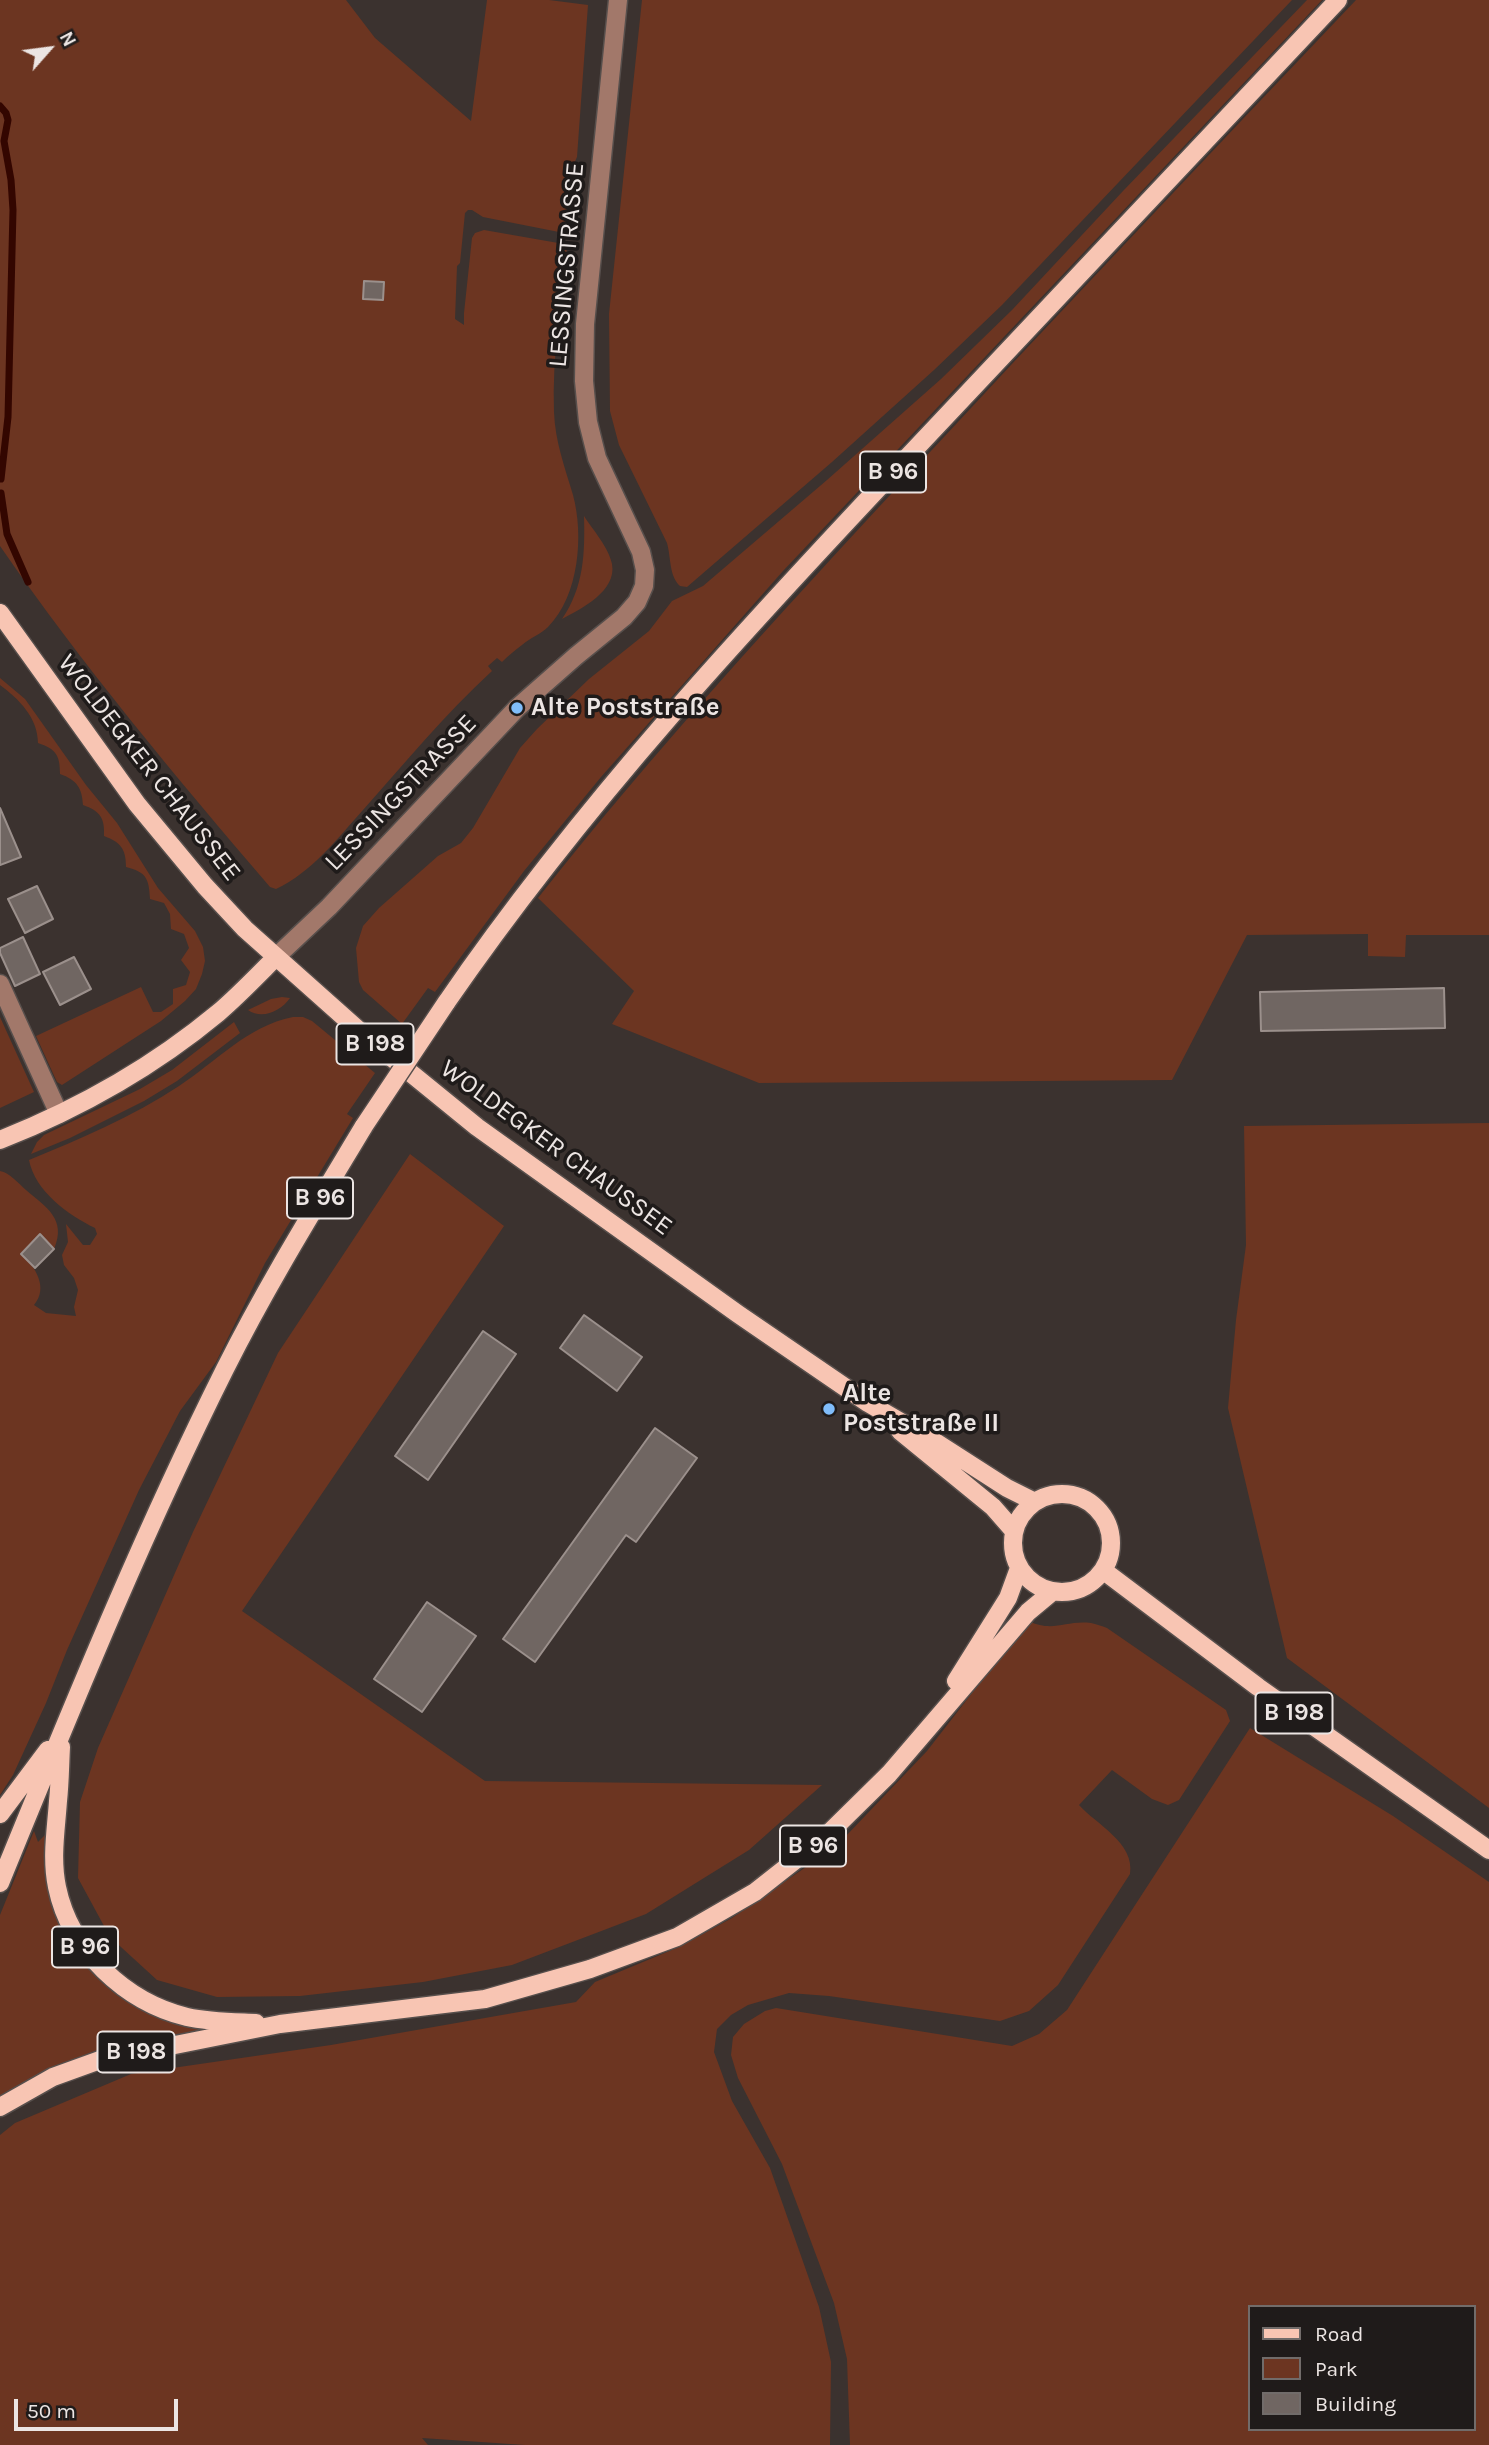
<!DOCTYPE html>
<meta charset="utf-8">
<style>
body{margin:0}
#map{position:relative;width:1489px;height:2445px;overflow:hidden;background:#3b322f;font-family:Karla,sans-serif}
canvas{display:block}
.legend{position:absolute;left:1248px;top:2305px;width:228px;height:126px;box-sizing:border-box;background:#1f1b1a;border:2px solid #716c6a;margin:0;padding:9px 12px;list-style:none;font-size:21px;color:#ece5e3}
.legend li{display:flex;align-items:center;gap:14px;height:35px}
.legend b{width:35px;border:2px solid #716c6a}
.north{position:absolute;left:14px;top:14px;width:70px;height:70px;-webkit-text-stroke:5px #1f1b1a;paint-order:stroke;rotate:62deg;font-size:19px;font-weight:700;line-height:28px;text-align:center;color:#ece5e3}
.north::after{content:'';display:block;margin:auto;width:24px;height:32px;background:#ece5e3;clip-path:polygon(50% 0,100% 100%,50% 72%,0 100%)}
.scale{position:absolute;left:14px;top:2399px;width:164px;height:32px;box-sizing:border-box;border:4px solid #ece5e3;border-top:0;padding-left:9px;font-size:21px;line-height:24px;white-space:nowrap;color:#ece5e3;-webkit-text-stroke:5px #1f1b1a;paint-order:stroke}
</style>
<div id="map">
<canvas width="1489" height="2445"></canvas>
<ul class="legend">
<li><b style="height:9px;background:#f8c5b3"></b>Road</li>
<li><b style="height:19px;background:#6c3521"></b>Park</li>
<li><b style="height:19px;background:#706662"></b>Building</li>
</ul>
<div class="north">N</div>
<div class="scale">50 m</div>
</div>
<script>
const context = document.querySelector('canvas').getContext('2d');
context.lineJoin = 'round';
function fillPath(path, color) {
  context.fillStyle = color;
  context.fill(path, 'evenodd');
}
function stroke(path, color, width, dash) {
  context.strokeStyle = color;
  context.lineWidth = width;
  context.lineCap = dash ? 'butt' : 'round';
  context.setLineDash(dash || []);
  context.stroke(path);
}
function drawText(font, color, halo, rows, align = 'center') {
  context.font = font + ' Karla,sans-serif';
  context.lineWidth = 7;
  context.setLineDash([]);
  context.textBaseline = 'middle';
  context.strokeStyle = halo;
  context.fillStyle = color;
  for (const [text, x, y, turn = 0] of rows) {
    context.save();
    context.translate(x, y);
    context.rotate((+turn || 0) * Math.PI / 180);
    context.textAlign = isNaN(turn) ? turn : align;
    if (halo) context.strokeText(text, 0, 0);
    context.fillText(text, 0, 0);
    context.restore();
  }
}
const green = new Path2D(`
 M0 0H346L375 38 471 121 487 0H549L588 5 577 157 572 168 568 232 564 233 483 217 472 210H468L465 213 460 263 457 266 455 319 464 325V313L472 238 475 233 484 230 564 244 567 247C561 301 552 358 554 412 555 441 565 468 573 495 584 535 579 596 548 627 541 634 530 638 522 645 515 650 508 656 502 662L497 658 488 666 492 671C445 714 405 763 363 810 337 839 312 872 276 889L270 887C176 777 82 665 0 546Z
 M642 0H1292L1002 305 934 370 832 462 687 587 680 586C669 576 671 557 667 543L619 445 610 411 609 314Z
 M1307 0H1322L783 571 601 777 524 871 435 992 428 988 402 1024 363 990 359 982 356 948 363 926 379 908 438 856 461 843 473 828 520 748 537 729 589 679 649 631 672 601 703 586 827 480 941 379 1012 310 1123 191Z
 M1356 0H1489V935H1406L1405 957 1368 956V934L1247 935 1172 1080 759 1083 612 1024 634 991 538 898C653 752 778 616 904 480 1053 319 1204 160 1356 0Z
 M584 516C593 530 609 548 612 564 617 591 581 609 562 619 584 587 585 553 584 516Z
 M0 678 25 699 86 785 117 823 158 888 195 931 203 947 205 961 202 974 196 989 185 1001 161 1021 62 1085 57 1082 36 1036 141 987 153 1012H161L173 1004V989L186 985 190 972 181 960 189 948 184 934 171 929 170 914 164 903 150 899C149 878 146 872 126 867 126 848 120 842 104 836 105 818 100 811 83 805 82 788 77 780 60 774 60 755 56 749 38 743 38 718 19 699 0 685Z
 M282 997 290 998C281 1011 262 1020 248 1010L271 999Z
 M0 1017 34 1092 0 1108Z
 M293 1017H303L312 1021 375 1073 347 1114 353 1118 265 1263 216 1362 180 1411 139 1490 67 1650 46 1703 13 1775 0 1795V1171C10 1173 18 1183 26 1190 46 1207 67 1219 54 1249L40 1234 21 1253C35 1267 49 1287 34 1305L46 1313 76 1316 74 1307 78 1290 74 1278 64 1265 62 1255 68 1242 66 1224 83 1245H90L97 1234 95 1228C68 1215 35 1191 29 1160 80 1139 132 1117 179 1086 216 1062 247 1026 293 1017Z
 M234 1022 240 1033 177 1081 144 1101 70 1138 31 1154 37 1142 44 1135 140 1089 172 1070Z
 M1489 1123V1808L1287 1658 1228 1408 1236 1320 1246 1245 1244 1126Z
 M410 1154 504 1226 242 1611 485 1781 822 1785 749 1850 646 1914 512 1965 423 1982 300 1996 217 1997 157 1980 110 1937 78 1878 80 1802 98 1748 193 1532 278 1353Z
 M1028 1621C1054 1633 1065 1620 1091 1623 1096 1624 1102 1626 1107 1628L1226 1710 1230 1721 1179 1800 1168 1805 1152 1799 1112 1770 1079 1805C1097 1825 1135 1843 1130 1874L1058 1985 1029 2011 1000 2021 829 1996 789 1993 748 2005 731 2015 717 2029 714 2052 732 2101 770 2168 819 2307 831 2362 830 2445H525L422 2438 428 2445H0V2135L15 2123 131 2074 331 2045 576 2002 595 1982 679 1947 732 1918 806 1867 845 1837 927 1751Z
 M1250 1728 1393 1816 1489 1882V2445H850L847 2359 834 2303 782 2164 738 2078 731 2055 733 2037 744 2024 765 2011 776 2008 1012 2046 1039 2034 1067 2010ZM1249 2307H1473V2429H1249Z
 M34 1831 38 1842 46 1834C45 1852 45 1871 48 1888 57 1941 101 1993 150 2014 170 2022 192 2026 213 2030 140 2040 61 2054 0 2097V1915Z`);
const stream = new Path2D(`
 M0 106 6 113 8 120 4 141 11 180 13 210 8 417 1 479
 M1 493 7 534 28 582`);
const building = new Path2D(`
 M364 281 384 282 383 300 363 299Z
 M0 808 21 857 0 865Z
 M37 886 53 919 25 933 8 899Z
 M23 937 40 974 15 986 0 953V948Z
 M74 957 91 989 60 1005 43 972Z
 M1444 988 1445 1028 1261 1031 1260 992Z
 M40 1234 54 1249 35 1268 21 1254Z
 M584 1315 642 1357 617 1391 560 1348Z
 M483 1331 516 1354 428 1480 395 1456Z
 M655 1428 697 1458 636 1542 626 1535 535 1662 503 1639Z
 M427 1602 476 1636 422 1712 374 1679Z`);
const minor = new Path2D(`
 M276 957 329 907 517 708 576 656 624 617 637 602 644 586 645 570 641 552 597 458 588 422 584 381 585 324 618 0
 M0 984 59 1114`);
const major = new Path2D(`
 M0 613 137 804 205 886 245 929 364 1035 477 1127 738 1314 868 1403 937 1443 1007 1488 1035 1502
 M446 1003C584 802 750 624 917 447 1057 298 1198 149 1338 0
 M0 1140C78 1109 153 1067 218 1013 238 996 257 976 276 957
 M900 1431 993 1507 1014 1531
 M1013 1543a49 49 0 1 1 98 0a49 49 0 1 1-98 0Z
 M1104 1571 1258 1687 1489 1850
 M956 1681 1008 1598 1019 1568
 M61 1747C60 1765 60 1783 58 1801 56 1830 51 1858 57 1887 70 1950 125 2002 187 2017 209 2022 233 2022 256 2023
 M0 1814 48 1750
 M0 1883C71 1710 141 1537 225 1369 267 1285 316 1206 364 1126
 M0 2107 53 2077 100 2060 280 2024 485 1999 590 1969 677 1937 755 1892 826 1836 889 1774 1028 1612 1052 1592`);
const majorBridge = new Path2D(`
 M364 1126 446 1003`);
const markers = [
 [517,708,7,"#80bdfa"],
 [829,1409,7,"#80bdfa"]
];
const shields = [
 [893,472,66],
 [375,1044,77],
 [320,1198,66],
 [1294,1713,77],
 [813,1846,66],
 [85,1947,66],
 [136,2052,77]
];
const shieldNames = [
 ["B 96",893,472],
 ["B 198",375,1044],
 ["B 96",320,1198],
 ["B 198",1294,1713],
 ["B 96",813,1846],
 ["B 96",85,1947],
 ["B 198",136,2052]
];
const streetNames = [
 ["LESSINGSTRASSE",567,265,-85],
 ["WOLDEGKER CHAUSSEE",149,768,52],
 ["LESSINGSTRASSE",401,793,-46],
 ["WOLDEGKER CHAUSSEE",556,1148,36]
];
const poiNames = [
 ["Alte Poststraße",531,708],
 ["Alte",843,1394],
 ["Poststraße II",843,1424]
];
fillPath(green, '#6c3521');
stroke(stream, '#330600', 7);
fillPath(building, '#706662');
stroke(building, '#9b908c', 2);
stroke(minor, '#574f4c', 21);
stroke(major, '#574f4c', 21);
stroke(minor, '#a2786a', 18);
stroke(major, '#f8c5b3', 18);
stroke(majorBridge, '#574f4c', 21, []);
stroke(majorBridge, '#f8c5b3', 18);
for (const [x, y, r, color] of markers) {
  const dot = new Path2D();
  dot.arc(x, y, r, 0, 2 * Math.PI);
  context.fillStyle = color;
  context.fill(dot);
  stroke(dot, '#1f1b1a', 2.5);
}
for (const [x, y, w] of shields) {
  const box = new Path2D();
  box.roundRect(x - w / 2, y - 20.5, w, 41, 5);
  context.fillStyle = '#1f1b1a';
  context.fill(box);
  stroke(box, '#ece5e3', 2);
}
drawText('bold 24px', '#ece5e3', null, shieldNames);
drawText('26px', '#ece5e3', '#1f1b1a', streetNames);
drawText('bold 26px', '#ece5e3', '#1f1b1a', poiNames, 'left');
</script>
